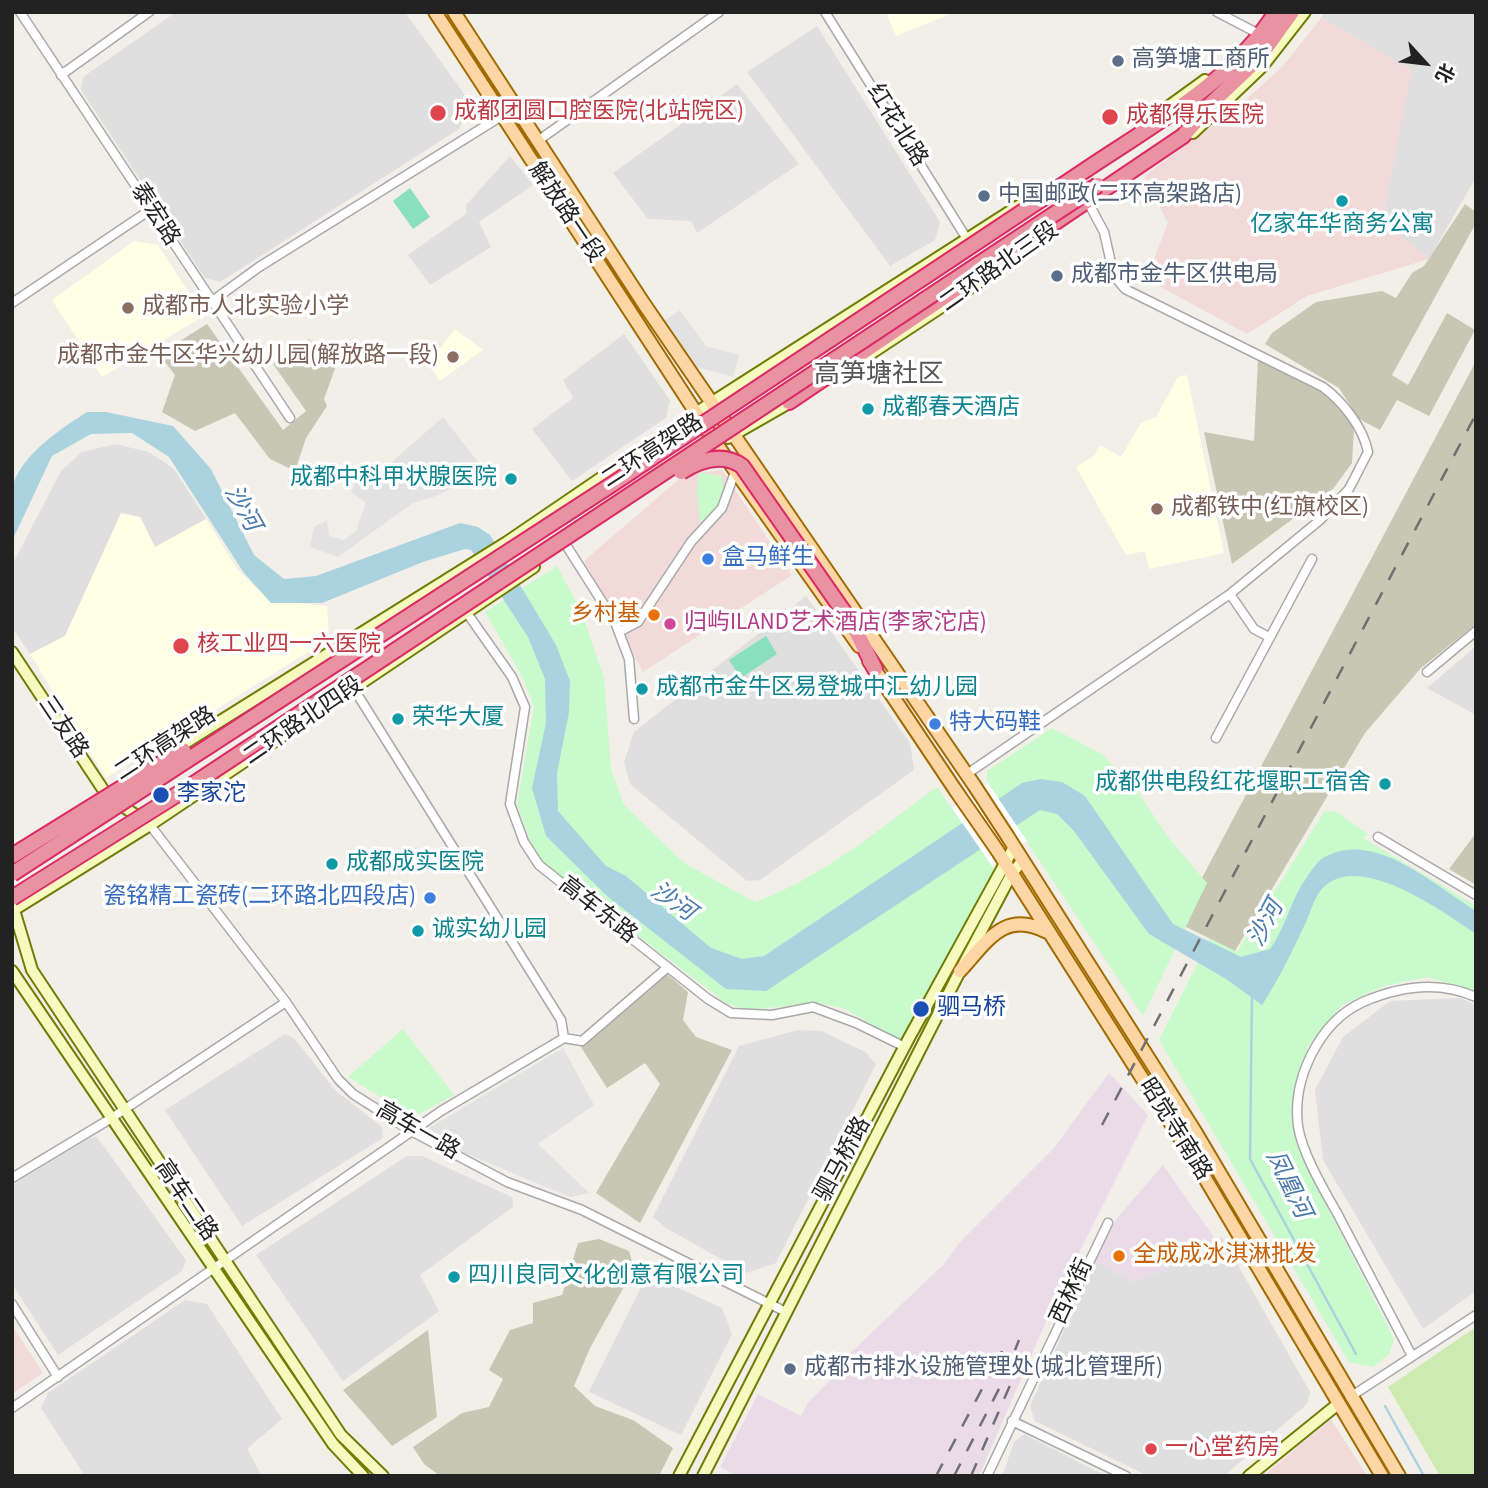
<!DOCTYPE html>
<meta charset="utf-8">
<style>
body{margin:0}
#map{position:relative;width:1488px;height:1488px;overflow:hidden;background:#f2efe9;font-family:"Source Sans 3","Noto Sans SC",sans-serif}
canvas{display:block}
.frame{position:absolute;inset:0;border:14px solid #222;pointer-events:none}
.north{position:absolute;left:1390px;top:28px;width:70px;height:70px;-webkit-text-stroke:5px #fff;paint-order:stroke;rotate:117deg;font-size:19px;font-weight:700;line-height:28px;text-align:center;color:#222}
.north::after{content:'';display:block;margin:auto;width:24px;height:32px;background:#222;clip-path:polygon(50% 0,100% 100%,50% 72%,0 100%)}
</style>
<div id="map">
<canvas width="1488" height="1488"></canvas>
<div class="frame"></div>
<div class="north">北</div>
</div>
<script>
const context = document.querySelector('canvas').getContext('2d');
context.lineJoin = 'round';
function fillPath(path, color) {
  context.fillStyle = color;
  context.fill(path, 'evenodd');
}
function stroke(path, color, width, dash) {
  context.strokeStyle = color;
  context.lineWidth = width;
  context.lineCap = dash ? 'butt' : 'round';
  context.setLineDash(dash || []);
  context.stroke(path);
}
function drawText(font, color, halo, rows, align = 'center') {
  context.font = font + ' "Source Sans 3","Noto Sans SC",sans-serif';
  context.lineWidth = 7;
  context.setLineDash([]);
  context.textBaseline = 'middle';
  context.strokeStyle = halo;
  context.fillStyle = color;
  for (const [text, x, y, turn = 0] of rows) {
    context.save();
    context.translate(x, y);
    context.rotate((+turn || 0) * Math.PI / 180);
    context.textAlign = isNaN(turn) ? turn : align;
    if (halo) context.strokeText(text, 0, 0);
    context.fillText(text, 0, 0);
    context.restore();
  }
}
const residential = new Path2D(`
 M176 12H405L470 102 459 129 220 282 205 278 81 90 83 77Z
 M1324 12H1476V177L1429 259 1382 220 1411 70 1321 18Z
 M817 26 940 222 935 240 890 266 747 72Z
 M737 84 799 164 697 233 691 221 648 219 613 173Z
 M510 156 533 185 479 222 491 247 430 285 408 255 466 214V205Z
 M624 334 670 400 666 418 572 481 532 429 573 398 563 380Z
 M115 444 149 452 174 469 206 519 155 547 141 518 121 514 65 636 30 654 12 627V565L61 471 82 452Z
 M806 596 910 743 914 770 760 880 747 881 630 784 624 762 634 732Z
 M1476 646V715L1427 688Z
 M1462 998 1476 1006V1291L1423 1329 1323 1160 1315 1090 1343 1037 1390 1001Z
 M798 1030 822 1031 865 1052 876 1064 776 1263 746 1273 666 1228 653 1217 739 1046Z
 M285 1034 294 1038 336 1091 382 1127 383 1138 242 1226 165 1110Z
 M97 1137 186 1260 182 1271 58 1355 12 1284V1185L90 1138Z
 M407 1156H422L512 1197 513 1207 420 1275 439 1311 343 1381 256 1255Z
 M1222 1237 1310 1392 1307 1404 1224 1476H1148L1035 1421 1030 1406 1095 1261 1133 1282 1163 1270Z
 M648 1274 722 1308 732 1334 681 1435 589 1392Z
 M185 1300 207 1304 282 1419 247 1449 262 1476H85L41 1408 48 1393Z
 M1024 1434 1106 1476H1002L1014 1442Z`);
const commercial = new Path2D(`
 M1321 18 1412 70 1382 220 1429 259 1307 296 1247 334 1146 279 1168 223 1144 176 1235 109 1283 66Z
 M722 470 792 575 643 672 584 561 684 475Z
 M12 1325 43 1373 12 1394Z
 M1331 1419 1367 1476H1263Z`);
const industrial = new Path2D(`
 M1109 1073 1148 1115 1054 1303 979 1476H736L720 1467 758 1394 801 1416 808 1403 845 1365 843 1360 944 1264 961 1241 1053 1149Z
 M1163 1165 1216 1240 1163 1270 1133 1282 1095 1261 1100 1245 1117 1218Z`);
const education = new Path2D(`
 M886 12H955L896 36Z
 M134 241 158 245 204 316 102 377 52 300Z
 M455 329 483 350 440 381 428 364Z
 M1187 375 1224 553 1149 569 1145 551 1126 555 1076 467 1094 456 1100 445 1121 457 1141 423 1156 417 1178 377Z
 M121 513 140 517 155 547 206 519 238 570 257 589 288 602 327 606 329 639 106 778 30 654 65 636Z`);
const construction = new Path2D(`
 M1465 204 1476 212V223L1392 375 1408 385 1447 313 1475 330 1429 416 1397 400 1380 430 1359 419 1339 388 1265 344 1272 333 1316 302 1382 291 1396 298 1412 273 1424 266Z
 M207 324 283 430 306 411 273 364 309 339 336 366 324 399 327 406 306 438 295 471 270 459 235 413 195 431 162 412 175 375 159 354Z
 M1258 360 1322 392 1336 404 1354 428 1352 463 1333 489 1232 564 1204 432 1254 441Z
 M1476 361V624L1421 668 1365 733 1235 951 1178 923Z
 M1476 833V885L1449 869Z
 M667 974 688 992 683 1020 696 1037 732 1050 640 1223 596 1193 660 1084 645 1063 607 1088 581 1047Z
 M599 1239 629 1251 634 1269 590 1348 574 1386 595 1406 633 1420 673 1448 659 1476H440L424 1464 413 1447 462 1413 489 1407 503 1379 489 1370 510 1330 533 1323V1303L562 1295 578 1243Z
 M428 1330 437 1417 392 1446 343 1390Z`);
const grass = new Path2D(`
 M1476 1327V1476H1440L1388 1387Z`);
const park = new Path2D(`
 M699 472 722 476C726 494 719 510 705 523L700 521 697 489Z
 M557 566 581 611 604 678 611 769 624 805 684 863 755 902C823 877 879 829 937 787L994 869 902 1041 843 1008 817 1003 747 1010 726 1003 545 865 534 851 517 805 534 707 522 676 485 612Z
 M1052 728 1102 754 1139 794 1168 837 1207 883 1143 1016 987 782V771Z
 M1335 811 1368 834 1363 838 1476 906V991L1427 977 1384 986 1342 1005 1308 1046 1292 1110 1303 1158 1394 1339 1389 1354 1373 1367 1349 1362 1159 1040 1210 939 1237 952 1324 812Z
 M403 1029 454 1095 413 1117 348 1077Z`);
const pitch = new Path2D(`
 M410 188 430 217 413 229 393 201Z
 M766 636 777 654 741 678 729 660Z`);
const parking = new Path2D(`
 M680 310 706 346 739 355 733 377 697 367 664 321Z
 M443 417 484 470 485 487 467 481 436 496 413 503 338 557 310 547 314 527 327 520 329 536 344 540 356 531 366 503 351 492 359 475 377 484 395 459Z
 M563 1048 594 1105 538 1144 589 1193 570 1197 419 1134Z`);
const water = new Path2D(`
 M87 412H106L173 426 211 469 254 555 284 579 316 576 460 523 478 527 490 535 556 645 570 681 569 712 557 773 558 811 606 866 626 876 711 948 742 959 764 956 1022 783 1040 779 1062 782 1085 796 1173 924 1241 957 1270 949C1284 930 1289 907 1301 886 1307 878 1316 861 1325 857 1375 829 1435 886 1476 911V934C1443 912 1357 848 1321 890 1314 898 1310 914 1305 924 1292 952 1279 979 1262 1005L1226 979 1149 934 1074 831 1057 814 1040 810 766 991 726 989 607 896 546 836 532 788 546 723 545 679 528 637 471 550 465 549 423 562 322 603H271L244 573 169 457 132 433 91 434 52 456 12 541C12 525 8 500 13 485 23 453 61 429 87 412Z`);
const pier = new Path2D(`
 M988 783 1027 841 992 866 952 808Z`);
const stream = new Path2D(`
 M1252 995 1250 1159 1356 1354
 M1385 1406 1424 1476`);
const street = new Path2D(`
 M20 12 290 418
 M825 12 967 239
 M1217 12 1255 32
 M61 75 149 12
 M539 140 719 12
 M211 302 259 267 516 107
 M12 303 150 210
 M566 545 615 622 629 659 634 719
 M1230 594 1254 629 1269 637
 M467 613 512 677 525 707 510 804 524 842 539 865 708 999 731 1013 772 1015 813 1007 856 1023 905 1047
 M619 632 638 622 691 542 722 508 735 472
 M1427 672 1476 631
 M354 689 561 1020 564 1038
 M1216 738 1312 559
 M967 774 1230 594 1320 520 1349 489 1368 452C1363 427 1343 402 1323 387L1125 289 1114 276 1104 232 1090 206
 M150 825 286 1002 338 1079 353 1094 413 1132 507 1182 582 1210 786 1312
 M1378 837 1476 895
 M12 1178 110 1119 286 1002
 M12 1304 58 1377
 M1411 1354C1386 1307 1362 1260 1337 1213 1324 1190 1302 1153 1298 1126 1292 1079 1319 1022 1363 1002 1400 986 1438 980 1476 997
 M1350 1397 1476 1315
 M12 1408 441 1111 564 1038 582 1041 668 967
 M1012 1421 1126 1476
 M987 1476 1108 1223`);
const secondary = new Path2D(`
 M1147 122 1205 80
 M1193 133 1262 67 1305 12
 M849 368 1002 267
 M728 438 796 399
 M12 652 106 794 145 822
 M174 750 507 542 711 403 1031 198
 M14 910 32 970 341 1435 383 1476
 M12 911 150 825 534 567
 M12 971 333 1444 363 1476
 M679 1476 909 1038 1014 847
 M703 1476 960 971 1011 875 1022 861
 M1249 1476 1338 1404`);
const primary = new Path2D(`
 M435 12 717 445 859 646
 M454 12 644 304 974 785
 M869 661 956 791
 M1008 837 1196 1133 1399 1476
 M997 850 1196 1163 1382 1476
 M960 971C987 942 1004 909 1047 932`);
const highway = new Path2D(`
 M1197 117 1259 58 1292 12
 M1087 169C1154 124 1232 82 1276 12
 M789 402 1183 136 1204 112
 M853 625 875 669`);
const rail = new Path2D(`
 M1102 1125 1476 414
 M936 1476 1002 1351
 M954 1476 1001 1385 1019 1340
 M971 1476 1011 1383`);
const primaryBridge = new Path2D(`
 M974 785 1008 837
 M956 791 997 850`);
const highwayBridge = new Path2D(`
 M681 472C700 460 722 452 742 466L853 625
 M12 856 183 750
 M12 874 611 485 1087 169
 M12 898 189 787 1098 185`);
const markers = [
 [1118,61,7,"#5c6f8a"],
 [438,113,9,"#e0444e"],
 [1110,117,9,"#e0444e"],
 [984,196,7,"#5c6f8a"],
 [1342,201,7,"#0f9aa8"],
 [1057,276,7,"#5c6f8a"],
 [128,308,7,"#8d6e63"],
 [453,357,7,"#8d6e63"],
 [868,409,7,"#0f9aa8"],
 [511,479,7,"#0f9aa8"],
 [1157,509,7,"#8d6e63"],
 [708,559,7,"#3f7fe0"],
 [654,615,7,"#e8710a"],
 [670,624,7,"#d1479c"],
 [181,646,9,"#e0444e"],
 [642,689,7,"#0f9aa8"],
 [398,719,7,"#0f9aa8"],
 [935,724,7,"#3f7fe0"],
 [1385,784,7,"#0f9aa8"],
 [161,795,9,"#1a4fb4"],
 [332,864,7,"#0f9aa8"],
 [430,898,7,"#3f7fe0"],
 [418,931,7,"#0f9aa8"],
 [921,1009,9,"#1a4fb4"],
 [1119,1256,7,"#e8710a"],
 [454,1277,7,"#0f9aa8"],
 [790,1369,7,"#5c6f8a"],
 [1151,1449,7,"#e0444e"]
];
const serviceNames = [
 ["高笋塘工商所",1132,61],
 ["中国邮政(二环高架路店)",998,196],
 ["成都市金牛区供电局",1071,276],
 ["成都市排水设施管理处(城北管理所)",804,1369]
];
const healthNames = [
 ["成都团圆口腔医院(北站院区)",454,113],
 ["成都得乐医院",1126,117],
 ["核工业四一六医院",197,646],
 ["一心堂药房",1165,1449]
];
const streetNames = [
 ["红花北路",896,126,58],
 ["解放路一段",565,213,56],
 ["泰宏路",154,215,57],
 ["二环路北三段",1000,268,-35],
 ["二环高架路",653,452,-33],
 ["二环路北四段",304,722,-34],
 ["三友路",62,728,56],
 ["二环高架路",166,745,-33],
 ["高车东路",597,911,38],
 ["昭觉寺南路",1174,1130,58],
 ["高车一路",417,1132,30],
 ["驷马桥路",844,1160,-62],
 ["高车二路",185,1201,56],
 ["西林街",1073,1292,-65]
];
const cultureNames = [
 ["亿家年华商务公寓",1342,226,"center"],
 ["成都春天酒店",882,409],
 ["成都中科甲状腺医院",497,479,"right"],
 ["成都市金牛区易登城中汇幼儿园",656,689],
 ["荣华大厦",412,719],
 ["成都供电段红花堰职工宿舍",1371,784,"right"],
 ["成都成实医院",346,864],
 ["诚实幼儿园",432,931],
 ["四川良同文化创意有限公司",468,1277]
];
const educationNames = [
 ["成都市人北实验小学",142,308],
 ["成都市金牛区华兴幼儿园(解放路一段)",439,357,"right"],
 ["成都铁中(红旗校区)",1171,509]
];
const shopNames = [
 ["盒马鲜生",722,559],
 ["特大码鞋",949,724],
 ["瓷铭精工瓷砖(二环路北四段店)",416,898,"right"]
];
const foodNames = [
 ["乡村基",640,615],
 ["全成成冰淇淋批发",1133,1256,"left"]
];
const hotelNames = [
 ["归屿ILAND艺术酒店(李家沱店)",684,624]
];
const transitNames = [
 ["李家沱",177,795],
 ["驷马桥",937,1009]
];
const waterNames = [
 ["沙河",241,509,61],
 ["沙河",672,903,35],
 ["沙河",1267,924,-62],
 ["凤凰河",1287,1185,64]
];
const quarterNames = [
 ["高笋塘社区",879,376]
];
fillPath(residential, '#e0dfdf');
fillPath(commercial, '#f2dad9');
fillPath(industrial, '#ebdbe8');
fillPath(education, '#ffffe5');
fillPath(construction, '#c7c7b4');
fillPath(grass, '#cdebb0');
fillPath(park, '#c8facc');
fillPath(pitch, '#88e0be');
fillPath(parking, '#e2e2e2');
fillPath(water, '#aad3df');
fillPath(pier, '#fff');
stroke(stream, '#aad3df', 2.5);
stroke(street, '#a9a9a9', 11);
stroke(secondary, '#707d05', 14);
stroke(primary, '#a06b00', 16);
stroke(highway, '#dc2a67', 18);
stroke(street, '#fff', 8);
stroke(secondary, '#f7fabf', 10);
stroke(primary, '#fcd6a4', 12);
stroke(highway, '#e892a2', 14);
stroke(rail, '#707070', 2.5, [14, 14]);
stroke(primaryBridge, '#a06b00', 16, []);
stroke(highwayBridge, '#dc2a67', 18, []);
stroke(primaryBridge, '#fcd6a4', 12);
stroke(highwayBridge, '#e892a2', 14);
for (const [x, y, r, color] of markers) {
  const dot = new Path2D();
  dot.arc(x, y, r, 0, 2 * Math.PI);
  context.fillStyle = color;
  context.fill(dot);
  stroke(dot, '#fff', 2.5);
}
drawText('23px', '#4e5e75', '#fff', serviceNames, 'left');
drawText('23px', '#be3a42', '#fff', healthNames, 'left');
drawText('23px', '#222', '#fff', streetNames);
drawText('23px', '#0d838f', '#fff', cultureNames, 'left');
drawText('23px', '#785e54', '#fff', educationNames, 'left');
drawText('23px', '#366cbe', '#fff', shopNames, 'left');
drawText('23px', '#c56008', '#fff', foodNames, 'right');
drawText('23px', '#b23c85', '#fff', hotelNames, 'left');
drawText('23px', '#164399', '#fff', transitNames, 'left');
drawText('italic 24px', '#4a7aab', '#fff', waterNames);
drawText('26px', '#555', '#fff', quarterNames);
</script>
